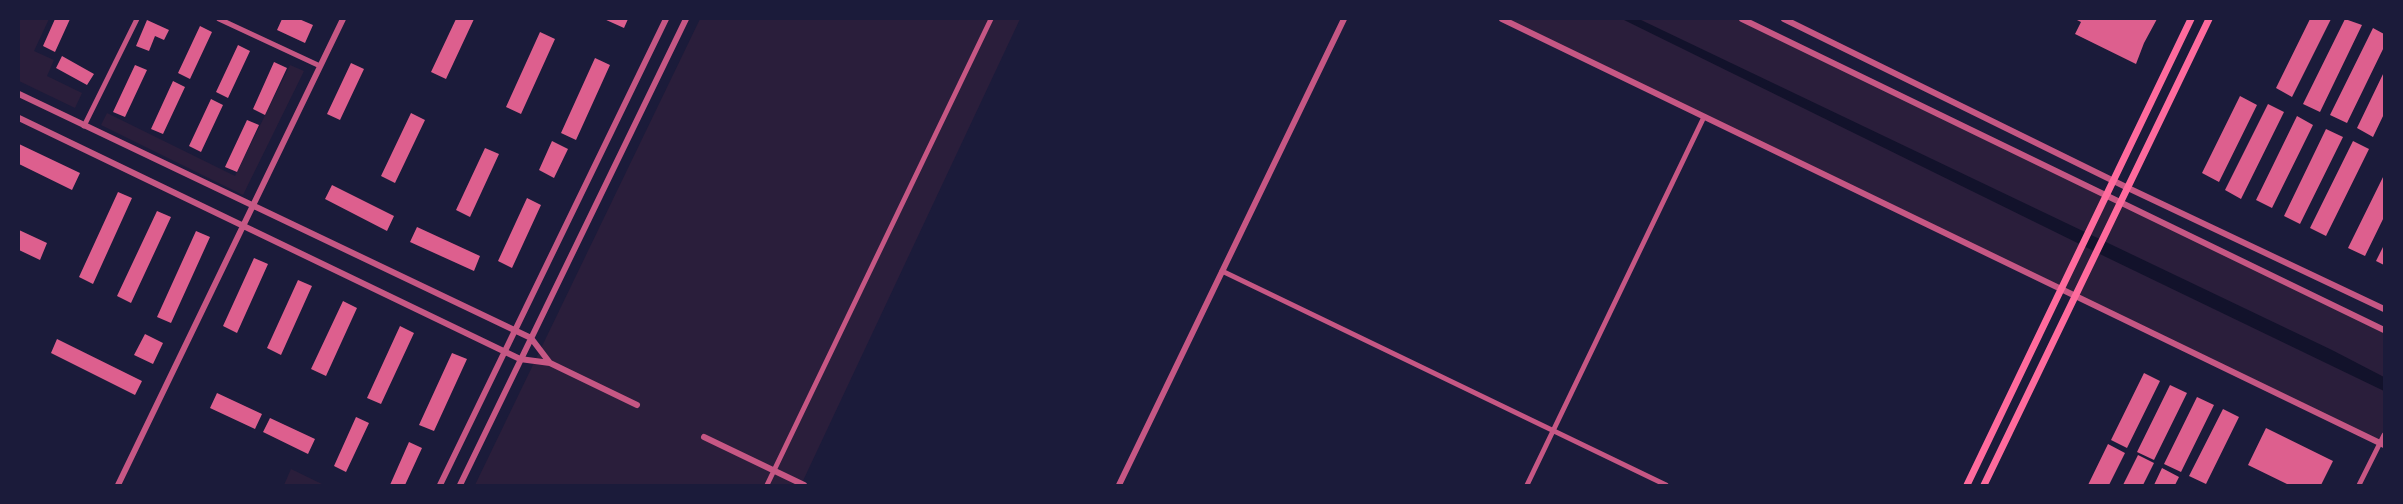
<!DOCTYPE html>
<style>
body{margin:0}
#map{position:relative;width:2403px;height:504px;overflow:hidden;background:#1b1b3a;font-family:Cabin,sans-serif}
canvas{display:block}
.frame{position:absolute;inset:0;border:20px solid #1b1b3a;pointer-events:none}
</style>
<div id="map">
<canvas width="2403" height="504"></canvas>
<div class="frame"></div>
</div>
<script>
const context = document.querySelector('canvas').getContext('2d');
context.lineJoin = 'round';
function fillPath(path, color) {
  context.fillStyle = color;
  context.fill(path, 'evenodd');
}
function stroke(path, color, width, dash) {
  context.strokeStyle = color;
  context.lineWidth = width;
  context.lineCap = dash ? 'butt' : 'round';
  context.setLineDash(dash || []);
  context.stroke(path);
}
const green = new Path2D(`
 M19 19H49L34 51 54 60 47 76 82 93 75 108 19 81Z
 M700 19H1020L801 485H475Z
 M1502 19H1742L2384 329V445Z
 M290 65 304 71 243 195 101 125 107 113 235 176Z
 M291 469 324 485H284Z`);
const water = new Path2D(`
 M1622 19H1639L2332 350 2384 377V391L2108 258Z`);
const building = new Path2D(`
 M55 19H70L55 52 43 46Z
 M282 19H299L313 25 305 43 277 30Z
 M456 19H474L446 79 431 72Z
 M604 19H628L624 28Z
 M2075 19H2157L2144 43 2136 64 2075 34 2081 22Z
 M2310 19H2331L2292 97 2276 88Z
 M2345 19 2362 25 2320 112 2303 104Z
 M147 20 169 30 164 40 155 36 149 51 136 46Z
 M200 26 212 32 190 79 178 73Z
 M2373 28 2384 34V47L2347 123 2330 115Z
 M540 32 555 39 521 114 506 107Z
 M238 45 250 51 228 98 216 92Z
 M62 56 94 74 87 85 56 68Z
 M595 58 610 65 576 140 561 133Z
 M274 62 287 68 265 115 253 109Z
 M351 63 364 69 340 120 327 114Z
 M135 65 147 70 125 117 113 112Z
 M2384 72V114L2373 137 2357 128Z
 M173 81 185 87 163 134 151 129Z
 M2240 96 2257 105 2219 182 2202 173Z
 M211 99 223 105 201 152 189 146Z
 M2268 104 2284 112 2241 199 2225 190Z
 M411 113 425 120 395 183 381 176Z
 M2297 116 2313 125 2272 208 2256 200Z
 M247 120 259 125 237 172 225 167Z
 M2326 129 2343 137 2300 224 2284 216Z
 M552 141 568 149 554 178 539 170Z
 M2353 141 2369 149 2326 236 2310 228Z
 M19 144 80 173 72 190 19 164Z
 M485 148 499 154 470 217 456 210Z
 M2384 175V217L2365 256 2348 248Z
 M332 185 394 216 387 231 325 199Z
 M118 192 132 198 93 284 79 277Z
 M527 198 541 205 512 268 498 261Z
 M157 211 171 217 131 303 117 296Z
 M417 227 480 256 474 271 410 242Z
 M19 230 47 243 40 260 19 250Z
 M196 231 210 237 171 323 157 317Z
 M2384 245V265L2376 261Z
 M254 258 268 264 237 333 223 326Z
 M298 280 312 286 281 355 267 348Z
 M343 301 357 308 326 376 311 369Z
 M400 326 414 333 381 404 367 398Z
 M145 334 163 343 153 364 134 355Z
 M57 339 142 381 135 395 51 353Z
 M452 353 467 359 434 431 419 425Z
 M2144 373 2160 381 2127 448 2111 440Z
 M2170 385 2187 393 2154 460 2137 452Z
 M217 393 262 414 255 429 210 408Z
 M2197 397 2214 405 2181 472 2164 464Z
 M2223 409 2239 417 2206 484 2189 476Z
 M356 417 369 423 346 472 334 466Z
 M270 418 315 439 308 454 263 432Z
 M2266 428 2333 461 2321 485H2289L2248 465Z
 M409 442 422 448 405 485H390Z
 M2108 444 2125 453 2109 485H2088Z
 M2138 455 2154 463 2143 485H2123Z
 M2162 468 2179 477 2175 485H2154Z`);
const minor = new Path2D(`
 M219 19 320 66
 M84 126 137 19
 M1222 271 1666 485
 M767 485 991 19
 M1527 485 1704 117
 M2359 485 2384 435`);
const tertiary = new Path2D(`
 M1502 19 2384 445
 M1742 19 2384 330
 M1784 19 2128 188 2384 309
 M19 94 531 338 550 363
 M19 118 520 359 550 363 637 405
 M704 437 804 485
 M118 485 343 19
 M440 485 666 19
 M460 485 686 19
 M1119 485 1344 19`);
const secondary = new Path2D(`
 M1967 485 2191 19
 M1984 485 2209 19`);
fillPath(green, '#2a1e3b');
fillPath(water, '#12122b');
fillPath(building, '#dd5f8e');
stroke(minor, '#c65784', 5);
stroke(tertiary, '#c65784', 6);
stroke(secondary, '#ff6b9d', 7);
</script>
